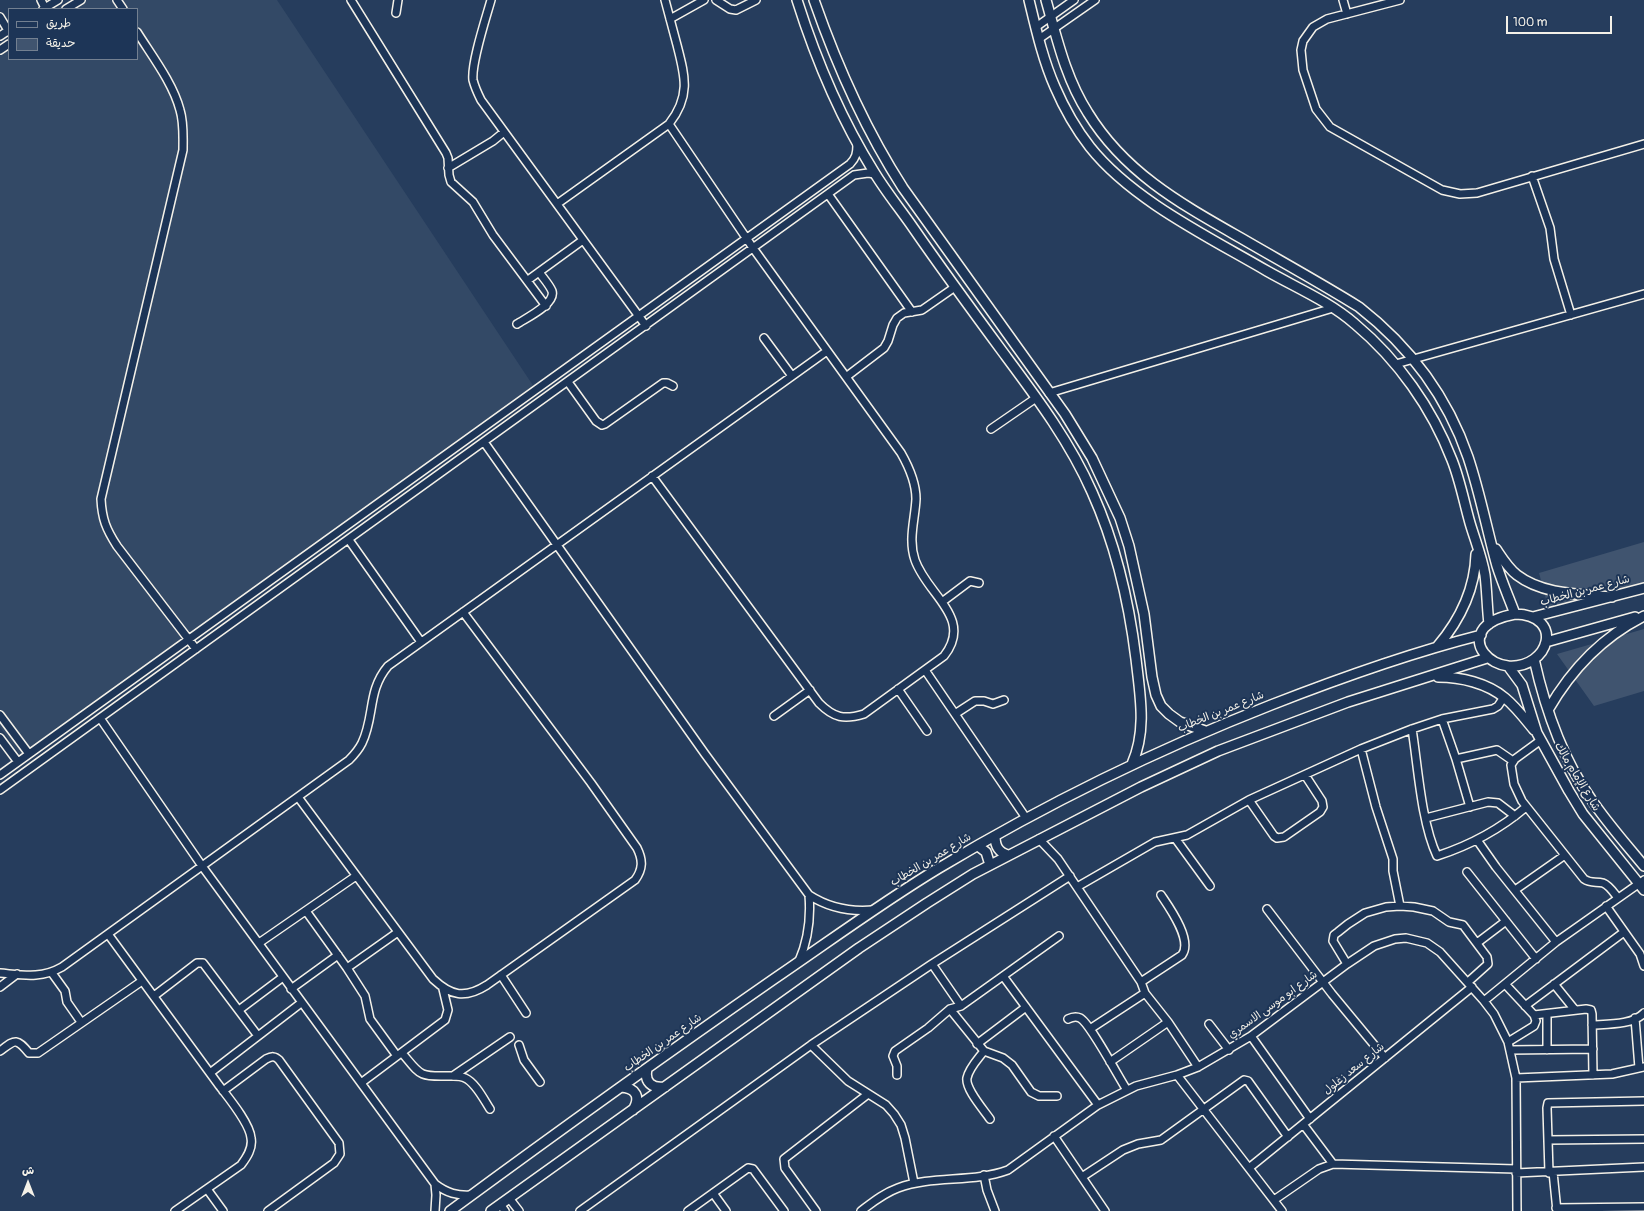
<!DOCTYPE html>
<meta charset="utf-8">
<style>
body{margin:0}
#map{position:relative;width:1644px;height:1211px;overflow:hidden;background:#263d5d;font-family:Pangolin,"Playpen Sans Arabic",sans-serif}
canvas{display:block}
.legend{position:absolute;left:8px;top:8px;width:130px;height:52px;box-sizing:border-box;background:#1d3557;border:1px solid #738091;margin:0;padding:5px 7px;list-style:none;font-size:12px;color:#f4f1e8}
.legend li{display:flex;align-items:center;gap:8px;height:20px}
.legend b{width:20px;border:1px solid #738091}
.north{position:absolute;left:8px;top:1163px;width:40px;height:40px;-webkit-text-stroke:3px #1d3557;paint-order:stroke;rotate:0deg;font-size:11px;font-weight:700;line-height:16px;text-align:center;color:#f4f1e8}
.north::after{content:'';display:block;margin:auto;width:14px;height:18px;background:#f4f1e8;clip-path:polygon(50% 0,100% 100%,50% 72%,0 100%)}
.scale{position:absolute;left:1506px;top:16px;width:106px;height:18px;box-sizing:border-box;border:2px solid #f4f1e8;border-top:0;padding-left:5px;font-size:12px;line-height:14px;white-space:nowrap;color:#f4f1e8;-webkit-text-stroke:3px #1d3557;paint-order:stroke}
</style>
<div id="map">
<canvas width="1644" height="1211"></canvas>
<ul class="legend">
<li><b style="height:5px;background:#1d3557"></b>طريق</li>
<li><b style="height:11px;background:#40546f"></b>حديقة</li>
</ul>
<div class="north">ش</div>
<div class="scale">100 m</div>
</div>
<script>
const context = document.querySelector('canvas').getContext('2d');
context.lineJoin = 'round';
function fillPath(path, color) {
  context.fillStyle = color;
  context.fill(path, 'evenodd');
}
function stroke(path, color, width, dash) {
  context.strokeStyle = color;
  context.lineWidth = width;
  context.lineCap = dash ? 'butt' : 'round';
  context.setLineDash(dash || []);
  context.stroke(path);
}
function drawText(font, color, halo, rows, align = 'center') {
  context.font = font + ' Pangolin,"Playpen Sans Arabic",sans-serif';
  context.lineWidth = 4;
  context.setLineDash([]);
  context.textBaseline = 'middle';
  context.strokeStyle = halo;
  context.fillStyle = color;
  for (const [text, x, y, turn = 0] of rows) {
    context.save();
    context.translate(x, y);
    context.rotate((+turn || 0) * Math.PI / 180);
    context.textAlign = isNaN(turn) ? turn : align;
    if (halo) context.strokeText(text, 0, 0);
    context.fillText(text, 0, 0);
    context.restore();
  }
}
const built = new Path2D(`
 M71 0H277L538 393 25 762 0 727V43L9 38V59H137V9H56Z`);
const green = new Path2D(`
 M1644 542V586L1550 614 1539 573Z
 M1644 629V691L1594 706 1557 654Z`);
const minor = new Path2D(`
 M41 0 45 8
 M117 0 123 9
 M351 0 446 153 448 158 449 175 451 182 473 202 493 235 546 306
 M491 0C486 18 471 63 473 80 475 88 478 94 481 100L646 326
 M716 0 730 9 736 10 756 0
 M1343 0 1347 14
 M1400 0 1327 19 1313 27 1303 41 1301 50 1303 70 1316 109 1330 127 1442 190 1460 194 1477 193 1644 144
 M43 9 58 0
 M66 9 81 0
 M396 13 398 0
 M0 17 9 32
 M670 19 704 0
 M1036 27 1074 0
 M137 32C152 56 173 83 180 110 184 123 183 137 183 150L101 499C102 519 106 529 117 546L196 649
 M0 36 9 30
 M1039 39 1095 0
 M0 50 9 44
 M448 168 493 141 504 132
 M1532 176 1550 228 1554 259 1571 315
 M828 194 912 312
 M557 204 669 124C691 96 685 76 677 45 673 30 669 15 665 0
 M528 280 583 240
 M517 324C526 318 556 304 552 291 549 284 543 278 539 272
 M764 338 792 376
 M1396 364 1644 294
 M846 377 884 348 888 341 893 325 897 318 904 313 922 310 955 287
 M568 382 596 421 602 425 605 424 663 383H667L673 386
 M1049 393 1333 308
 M991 429 1036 398
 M484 442 705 754 809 895C829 908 850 912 873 910
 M652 476 819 703C834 718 844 720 864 714L944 656C974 618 927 595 915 560 908 539 915 520 916 499 916 482 909 467 901 453L753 248 669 124
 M349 540 421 642
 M942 602 970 581 979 583
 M925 670 1026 818
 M898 689 927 731
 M955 714 975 701H984L993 704 1004 700
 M0 715 29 754
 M774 716 810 690
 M100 718 202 866 435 1184C447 1193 457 1196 472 1195
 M1442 719 1456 759 1470 807
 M1412 729C1418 766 1421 822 1437 856 1471 845 1499 830 1526 807
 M0 738 18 762
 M1541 740 1515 759 1511 765 1514 784 1522 801 1584 879C1591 884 1596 881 1603 883 1609 885 1614 893 1618 898
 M1361 749 1376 807 1393 859V871L1400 906
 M1456 759 1497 750 1513 761
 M0 775 850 164C856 158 857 153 857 145
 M0 790 854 175 868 173 875 174
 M298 797 433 979C451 996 465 999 487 985L635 880C643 869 643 860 637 848L591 783 463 612
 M1249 800 1274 836 1277 838 1284 837 1320 812 1323 807 1322 801 1305 775
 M1426 818 1488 802 1498 803 1515 816
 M1175 838 1210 886
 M1039 839 1058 859 1141 982 1145 993 1168 1022 1198 1067
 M1477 840 1496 867 1556 942
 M1467 872 1536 959
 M1077 887 1155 842 1187 835 1249 800 1361 749 1412 729 1442 719 1493 709 1498 706 1504 697
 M1515 890 1565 855
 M1606 906 1640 954 1644 966
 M1267 909 1332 994 1385 1058
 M306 911 347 968 365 996 370 1019 397 1056
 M108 934C145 984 181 1034 218 1084 227 1096 250 1123 251 1138 253 1148 247 1157 241 1165L175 1211
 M259 943 356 876
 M1477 943 1506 921
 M799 961C808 940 811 919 809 895
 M932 964 961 1006
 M1347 964 1333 941 1334 935 1338 932 1348 924 1365 913 1386 907 1400 906 1414 907 1433 911 1449 922 1463 925 1487 957 1488 964 1468 982
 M347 968 398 932
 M0 973C23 975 41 979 62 967L349 760C354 755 359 749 362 743 375 716 367 691 388 666L827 351
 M52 973 65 991 67 1002 81 1022
 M501 975 526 1013
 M1003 976 1098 1105
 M1141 982 1182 955C1193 940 1169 907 1161 895
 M1505 984 1534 1015 1536 1021 1534 1026 1508 1042
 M1554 984 1575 1010
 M0 987 17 974
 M291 989 338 955
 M154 996 197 963H203L258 1036
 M1484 1001 1556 942 1644 880
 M1525 1006 1624 932
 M950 1009 984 1051 1003 1058 1012 1065 1031 1092 1039 1096H1057
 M239 1010 283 977
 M1534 1015 1586 1009 1591 1010 1592 1014 1593 1075
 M1635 1018 1639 1068
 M1068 1019C1072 1017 1076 1016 1080 1018 1090 1023 1119 1078 1127 1090
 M1209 1024 1229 1050
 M1592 1025C1608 1024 1633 1025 1644 1013
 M1090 1029 1145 993
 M1251 1036 1310 1119
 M977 1044 1026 1007
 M519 1045 524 1060 540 1082
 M811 1045 848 1081 886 1105 894 1114 901 1125 905 1138 914 1183
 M1510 1050 1593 1049
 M1547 1050V1014
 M0 1051C15 1040 16 1037 29 1053H38L142 981
 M984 1051C978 1059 969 1068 967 1078 965 1089 984 1110 990 1119
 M402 1053C420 1074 418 1077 447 1076 453 1076 460 1075 465 1078 476 1083 484 1100 490 1109
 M1110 1062 1168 1022
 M210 1073 301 1003
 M897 1075V1066L893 1056 895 1051 928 1028 950 1009 961 1006 1059 936
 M1177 1075 1282 1211
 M453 1076 510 1037
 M1516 1078 1612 1074 1644 1067
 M361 1083 445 1020 448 1010 443 989
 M223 1091 266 1059C272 1056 275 1056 279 1060L339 1143 340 1154 334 1163 268 1211
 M1303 1124 1333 1164
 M1054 1136 1105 1211
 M1548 1140 1644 1139
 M1249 1168 1472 987
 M1553 1172 1557 1211
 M1516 1173 1644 1167
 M1549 1173 1547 1108 1548 1103 1644 1101
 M984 1175 987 1190 995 1211
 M1082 1177 1123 1150 1138 1144 1161 1140 1244 1080 1248 1081 1288 1137
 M207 1189 223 1211
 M713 1193 726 1211
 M509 1198 519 1211
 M1274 1200 1319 1169 1333 1164 1516 1169
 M500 1204 505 1211
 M1556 1208 1644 1207
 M435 1211 436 1195 435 1184
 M580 1211 811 1045 932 964 1070 876
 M688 1211 748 1168 753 1169 784 1211
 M816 1211 785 1168 784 1159 868 1094
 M861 1211C873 1202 884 1193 898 1188 933 1175 973 1183 1008 1170L1098 1105 1136 1086 1177 1075 1198 1067 1251 1036 1347 964 1374 946 1395 939 1406 938 1427 943 1440 952 1484 1001 1494 1014 1508 1042 1516 1078 1517 1211`);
const tertiary = new Path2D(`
 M797 0C816 60 841 119 874 172 886 192 901 210 914 229 943 271 974 313 1005 355 1037 398 1070 442 1092 492 1116 545 1129 602 1136 659 1140 695 1147 730 1132 764
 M814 0C837 66 865 129 903 188L1065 414 1092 458 1120 518 1129 546 1144 614 1152 677 1156 695 1161 706 1169 714 1180 722 1205 731
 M1029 0C1036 29 1043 60 1055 87 1064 108 1076 129 1090 147 1132 200 1209 237 1267 271 1297 288 1330 302 1355 324 1398 360 1432 408 1452 460 1460 480 1464 502 1470 523 1475 540 1482 557 1485 575 1487 591 1487 607 1489 624
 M1046 0C1057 39 1066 79 1088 113 1126 175 1185 206 1246 241 1284 263 1322 284 1359 307 1409 346 1447 396 1468 457 1480 493 1487 530 1497 566 1502 582 1509 598 1515 614
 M1496 549C1502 558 1508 568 1517 575 1543 595 1581 594 1612 597
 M1515 614C1565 615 1550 669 1508 666 1490 664 1470 646 1484 628 1492 619 1504 616 1515 614Z
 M1533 617 1644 588
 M1546 642 1635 617
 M1437 647C1460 620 1475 590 1476 554
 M1534 659C1545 708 1562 758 1591 799 1607 823 1626 844 1644 866
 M1508 666 1522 685 1537 733 1569 791 1583 814 1644 890
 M1438 677C1461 677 1487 683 1505 698 1516 707 1525 719 1534 730
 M1548 710C1571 670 1602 637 1644 616
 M995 836C995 846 998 852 1008 855
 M978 846 986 852 990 865
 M647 1069C644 1082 652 1089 665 1087
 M621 1087C636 1088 641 1097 633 1110
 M450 1211C556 1133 663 1056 771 981 827 943 881 903 939 868 1046 804 1156 750 1271 705 1340 678 1410 653 1481 635
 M491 1211 859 948 927 903 973 874 1141 787 1218 751 1348 702 1487 658`);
const streetNames = [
 ["شارع عمر بن الخطاب",1585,591,-15],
 ["شارع عمر بن الخطاب",1221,712,-22],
 ["شارع الإمام مالك",1577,777,59],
 ["شارع عمر بن الخطاب",931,860,-31],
 ["شارع ابو موسى الاسمري",1273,1005,-36],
 ["شارع عمر بن الخطاب",663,1043,-35],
 ["شارع سعد زغلول",1354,1069,-39]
];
fillPath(built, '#334966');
fillPath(green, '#40546f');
stroke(minor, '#f4f1e8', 10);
stroke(tertiary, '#f4f1e8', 12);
stroke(minor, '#1d3557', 7);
stroke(tertiary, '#1d3557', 9);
drawText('11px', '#f4f1e8', '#1d3557', streetNames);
</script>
